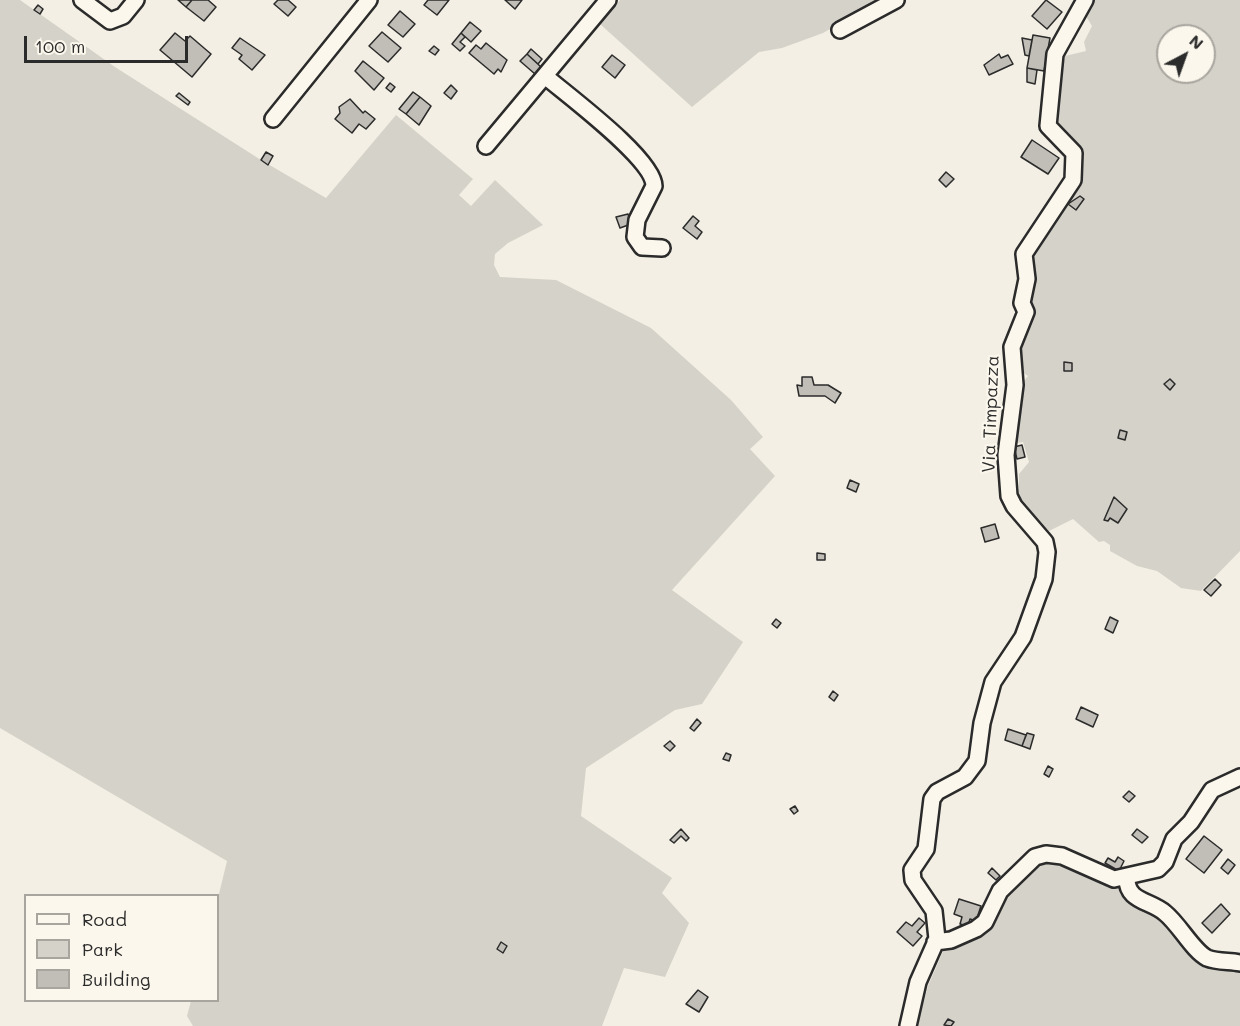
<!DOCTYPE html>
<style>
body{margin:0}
#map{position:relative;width:1240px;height:1026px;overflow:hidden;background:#f3efe4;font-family:Mali,sans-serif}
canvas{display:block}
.legend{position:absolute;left:24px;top:894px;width:195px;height:108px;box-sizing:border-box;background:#fbf7ec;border:2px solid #a8a59f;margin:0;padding:8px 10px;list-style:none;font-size:18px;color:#2b2b2b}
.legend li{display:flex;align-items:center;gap:12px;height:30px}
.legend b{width:30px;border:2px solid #a8a59f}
.north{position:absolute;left:1156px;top:24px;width:60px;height:60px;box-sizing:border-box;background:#fbf7ec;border:2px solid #a8a59f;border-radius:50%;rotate:41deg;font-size:16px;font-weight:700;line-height:24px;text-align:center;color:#2b2b2b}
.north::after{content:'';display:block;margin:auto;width:21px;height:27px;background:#2b2b2b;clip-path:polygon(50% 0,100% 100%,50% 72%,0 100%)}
.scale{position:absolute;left:24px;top:36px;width:164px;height:27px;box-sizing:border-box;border:3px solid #2b2b2b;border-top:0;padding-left:8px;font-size:18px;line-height:21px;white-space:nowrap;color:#2b2b2b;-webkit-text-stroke:4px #fbf7ec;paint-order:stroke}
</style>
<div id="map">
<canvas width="1240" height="1026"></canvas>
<ul class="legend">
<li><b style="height:8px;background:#fbf7ec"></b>Road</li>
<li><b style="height:16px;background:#d5d2c9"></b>Park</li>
<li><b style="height:16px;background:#c0beb6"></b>Building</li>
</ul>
<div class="north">N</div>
<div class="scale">100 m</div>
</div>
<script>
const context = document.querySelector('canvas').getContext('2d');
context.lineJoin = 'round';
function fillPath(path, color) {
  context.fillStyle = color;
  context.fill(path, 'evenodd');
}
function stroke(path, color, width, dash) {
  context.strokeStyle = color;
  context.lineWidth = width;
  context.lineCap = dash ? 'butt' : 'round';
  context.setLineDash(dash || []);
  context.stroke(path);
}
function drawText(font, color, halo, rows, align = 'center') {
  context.font = font + ' Mali,sans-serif';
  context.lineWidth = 4.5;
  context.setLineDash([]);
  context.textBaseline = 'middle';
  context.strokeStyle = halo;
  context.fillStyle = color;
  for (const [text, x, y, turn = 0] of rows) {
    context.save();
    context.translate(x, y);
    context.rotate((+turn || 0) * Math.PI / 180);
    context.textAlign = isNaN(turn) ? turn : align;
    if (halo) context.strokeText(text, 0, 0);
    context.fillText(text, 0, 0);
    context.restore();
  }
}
const green = new Path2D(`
 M0 0H20L115 67 261 160 326 198 396 115 473 179 459 195 471 206 495 180 543 225 508 243 495 254 494 265 500 277 556 280 651 328 731 400 763 437 750 449 775 476 672 590 743 642 702 704 675 710 586 768 581 816 672 878 662 893 689 923 665 977 624 968 602 1026H193L187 1016 191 1001 218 1000V898L227 861 0 728Z
 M620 0H882L823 33 782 48 759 52 692 107 600 24Z
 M1091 0H1240V551L1201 591 1181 588 1157 571 1137 566 1110 551V545L1104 541 1099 542 1073 519 1049 531 1023 503 1019 496V474L1029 462 1023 442 1012 444 1020 386 1028 376 1021 371 1017 350 1028 261 1055 214 1081 180 1082 162 1078 149 1056 127V94L1065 56 1086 51 1084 42 1092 26 1084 13ZM1168 36H1204V72H1168Z
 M1050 861 1078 865 1120 885 1164 917 1192 947 1240 970V1026H917L928 986 944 949 986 930 1005 893 1037 863Z`);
const building = new Path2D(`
 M178 0H192L186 7Z
 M192 0H208L216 7 204 21 186 7Z
 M278 0H288L296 7 288 16 274 4Z
 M428 0H449L437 15 424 5Z
 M505 0H522L515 9Z
 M1046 0 1062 12 1047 29 1032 16Z
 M38 5 43 9 40 14 34 10Z
 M400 11 415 24 403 37 388 25Z
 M470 22 481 31 471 42 461 33Z
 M382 32 401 48 388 62 369 46Z
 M175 33 185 41 190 36 211 54 192 77 160 50Z
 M461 33 465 37 460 42 465 46 460 51 452 44Z
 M1033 35 1050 38 1044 71 1027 68Z
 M240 38 265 55 252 70 239 59 242 55 232 48Z
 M1022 38 1032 40 1029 56 1025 55Z
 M486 43 507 60 501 72 498 69 494 74 469 53 476 45 481 49Z
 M434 46 439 50 435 55 429 51Z
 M531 49 542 59 538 64 527 54Z
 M527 54 541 67 535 74 520 61Z
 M999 54 1001 58 1008 55 1013 64 989 75 984 65Z
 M612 55 625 65 615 78 602 67Z
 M363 61 384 78 374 90 355 71Z
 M1027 68 1037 70 1035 84 1027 82Z
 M390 83 395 87 391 92 386 88Z
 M451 85 457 91 451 99 444 93Z
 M413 92 420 97 406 114 399 109Z
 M179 93 190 102 188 105 176 96Z
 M420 97 431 106 419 125 406 114Z
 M350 99 363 113 365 111 375 119 366 129 359 124 352 133 335 119 340 113 339 107Z
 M1032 140 1059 158 1048 174 1021 157Z
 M266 152 273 156 268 165 261 160Z
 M946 172 954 179 946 187 939 180Z
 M1080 196 1084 199 1076 210 1068 204Z
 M628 214 631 224 620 228 616 217Z
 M693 216 699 221 695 226 702 232 697 239 683 228Z
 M1064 362 1072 363V371H1064Z
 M802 377H812L814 385H828L841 393 835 403 825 396H799L797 385 802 386Z
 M1170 379 1175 384 1170 390 1164 384Z
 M1120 430 1127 432 1125 440 1118 438Z
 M1022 445 1025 457 1017 459 1014 447Z
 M850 480 859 484 856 492 847 488Z
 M1114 497 1127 509 1118 523 1110 518 1108 521 1104 520Z
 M995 524 999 538 985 542 981 528Z
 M817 553 825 554V560H817Z
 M1215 579 1221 585 1211 596 1204 590Z
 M1110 617 1118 621 1113 633 1105 629Z
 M776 619 781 623 777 628 772 624Z
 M833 691 838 695 834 701 829 697Z
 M1081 707 1098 715 1093 727 1076 719Z
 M697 719 701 723 694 731 690 728Z
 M1008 729 1026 735 1022 746 1005 740Z
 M1027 733 1034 735 1030 749 1022 746Z
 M670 741 675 746 670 751 664 746Z
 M726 753 731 755 729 761 723 759Z
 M1048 766 1053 769 1049 777 1044 774Z
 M1129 791 1135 796 1129 802 1123 797Z
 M795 806 798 811 794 814 790 809Z
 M681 829 689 838 686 841 681 836 674 843 670 840Z
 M1137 829 1148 837 1142 843 1132 835Z
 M1204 836 1222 850 1204 873 1186 859Z
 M1118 857 1124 861 1119 871 1105 863 1108 858 1115 862Z
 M1228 859 1235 865 1228 874 1221 868Z
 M992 868 1000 876 996 880 988 873Z
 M959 899 981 906 976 921 970 919 968 926 960 924 962 917 954 914Z
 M1221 904 1230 914 1212 933 1202 923Z
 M919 918 925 923 917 932 922 936 913 946 897 932 906 922 912 926Z
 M501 942 507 946 503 953 497 949Z
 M698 990 708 997 699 1012 686 1004Z
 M948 1019 954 1022 951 1026 944 1025Z`);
const minor = new Path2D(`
 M82 0 110 21 123 16 136 0
 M840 30 896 0
 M545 76C567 95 654 159 654 186L637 220 635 237 642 247 662 248
 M273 119 369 0
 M486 146 608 0
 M1127 877C1126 902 1150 900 1165 913 1179 924 1193 951 1207 958 1217 962 1230 961 1240 963
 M935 942 951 940 976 929 985 922 1000 891 1035 857 1046 854 1062 856 1114 879 1158 869 1165 862 1174 839 1191 822 1212 790 1240 777
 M908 1026 918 982 937 939 934 911 913 880 912 870 926 849 932 799 937 792 965 777 977 761 982 723 993 682 1023 637 1044 579 1047 552 1045 542 1014 506 1009 496 1006 455 1015 385 1012 347 1026 312 1022 303 1027 279 1024 254 1073 180 1074 153 1048 126 1055 54 1085 0`);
const streetNames = [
 ["Via Timpazza",991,414,-88]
];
fillPath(green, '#d5d2c9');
fillPath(building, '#c0beb6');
stroke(building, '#2b2b2b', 1.5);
stroke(minor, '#2b2b2b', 20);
stroke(minor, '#fbf7ec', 15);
drawText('18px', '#2b2b2b', '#fbf7ec', streetNames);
</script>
